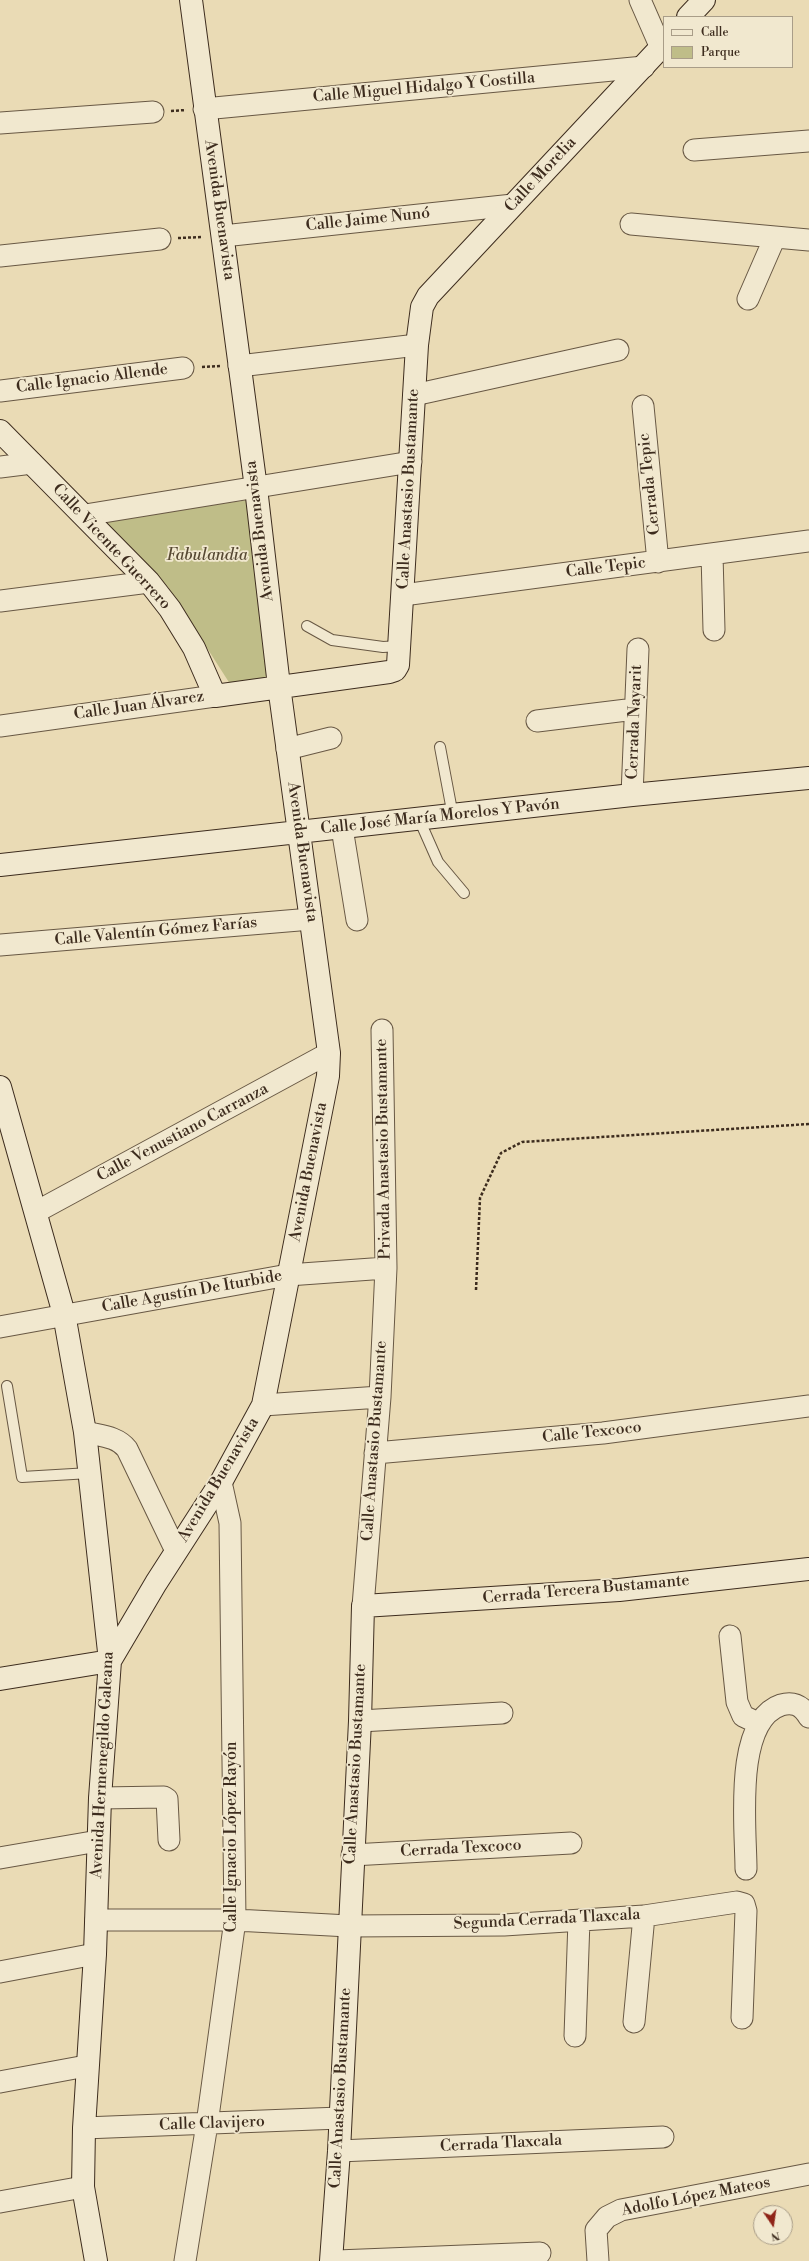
<!DOCTYPE html>
<meta charset="utf-8">
<style>
body{margin:0}
#map{position:relative;width:809px;height:2261px;overflow:hidden;background:#eadbb5;font-family:"Libre Bodoni",serif}
canvas{display:block}
.legend{position:absolute;left:663px;top:16px;width:130px;height:52px;box-sizing:border-box;background:#f1e8cf;border:1px solid #a99d88;margin:0;padding:5px 7px;list-style:none;font-size:12px;color:#3d2c1e}
.legend li{display:flex;align-items:center;gap:8px;height:20px}
.legend b{width:20px;border:1px solid #a99d88}
.north{position:absolute;left:753px;top:2205px;width:40px;height:40px;box-sizing:border-box;background:#f1e8cf;border:1px solid #a99d88;border-radius:50%;rotate:167deg;font-size:11px;font-weight:700;line-height:16px;text-align:center;color:#3d2c1e}
.north::after{content:'';display:block;margin:auto;width:14px;height:18px;background:#8f2418;clip-path:polygon(50% 0,100% 100%,50% 72%,0 100%)}
</style>
<div id="map">
<canvas width="809" height="2261"></canvas>
<ul class="legend">
<li><b style="height:5px;background:#f1e8cf"></b>Calle</li>
<li><b style="height:11px;background:#bfbd88"></b>Parque</li>
</ul>
<div class="north">N</div>
</div>
<script>
const context = document.querySelector('canvas').getContext('2d');
context.lineJoin = 'round';
function fillPath(path, color) {
  context.fillStyle = color;
  context.fill(path, 'evenodd');
}
function stroke(path, color, width, dash) {
  context.strokeStyle = color;
  context.lineWidth = width;
  context.lineCap = dash ? 'butt' : 'round';
  context.setLineDash(dash || []);
  context.stroke(path);
}
function drawText(font, color, halo, rows, align = 'center') {
  context.font = font + ' "Libre Bodoni",serif';
  context.lineWidth = 3.5;
  context.setLineDash([]);
  context.textBaseline = 'middle';
  context.strokeStyle = halo;
  context.fillStyle = color;
  for (const [text, x, y, turn = 0] of rows) {
    context.save();
    context.translate(x, y);
    context.rotate((+turn || 0) * Math.PI / 180);
    context.textAlign = isNaN(turn) ? turn : align;
    if (halo) context.strokeText(text, 0, 0);
    context.fillText(text, 0, 0);
    context.restore();
  }
}
const green = new Path2D(`
 M249 500 274 681 232 687 168 587 104 520Z`);
const path = new Path2D(`
 M171 111 186 110
 M178 238 203 237
 M202 367 221 366
 M476 1290 480 1198 501 1153 522 1142 809 1124`);
const lane = new Path2D(`
 M307 626 332 640 383 647 399 646
 M440 747 453 816
 M419 819 438 862 464 893
 M7 1386 22 1477 90 1473`);
const street = new Path2D(`
 M640 0 661 48
 M204 109 644 67
 M0 123 153 112
 M694 150 809 141
 M631 224 809 240
 M223 236 513 205
 M0 256 160 239
 M748 299 775 237
 M239 366 417 345
 M0 391 183 368
 M414 395 618 350
 M643 406 658 562
 M0 467 32 463
 M85 515 411 462
 M712 554 714 630
 M403 595 809 541
 M0 601 149 582
 M537 721 635 709
 M0 726 215 696
 M287 749 331 738
 M632 795 638 649
 M342 828 357 920
 M0 945 311 919
 M36 1212 329 1053
 M0 1327 288 1275 386 1268
 M263 1405 380 1397
 M85 1432C100 1436 117 1436 127 1449L176 1551
 M375 1453 603 1433 809 1406
 M363 1606 380 1397 386 1268 382 1030
 M730 1636 737 1702 743 1716 758 1723
 M360 1721 502 1713
 M100 1798 164 1797 167 1799 169 1840
 M352 1855 571 1843
 M0 1858 98 1841
 M746 1869C746 1829 733 1721 781 1705 794 1701 802 1706 809 1717
 M96 1920H235L349 1926 504 1925 644 1916 737 1902 744 1904 746 1911 742 2018
 M0 1972 95 1954
 M634 2022 644 1916
 M575 2036 579 1920
 M0 2082 86 2066
 M84 2128 340 2118
 M339 2151 663 2137
 M0 2202 83 2187
 M185 2261 207 2124 235 1920 230 1523 221 1482
 M337 2261 540 2253
 M598 2261 596 2230 607 2217 621 2210 809 2174`);
const secondary = new Path2D(`
 M688 17 704 0
 M0 431 149 582 170 609 194 648 215 696 389 672 395 670 398 665 417 345 422 307 428 296 664 44
 M0 865 632 795 809 778
 M0 1087 64 1314 85 1432 110 1661 100 1798 95 1954 84 2128 83 2187 96 2261
 M110 1661 156 1583 221 1482 263 1405 328 1076 329 1053 279 686 256 488 191 0
 M0 1679 110 1661
 M331 2261 339 2151 360 1721 363 1606 619 1590 809 1569`);
const streetNames = [
 ["Calle Miguel Hidalgo Y Costilla",424,88,-5],
 ["Calle Morelia",541,175,-47],
 ["Avenida Buenavista",219,210,82],
 ["Calle Jaime Nunó",368,220,-6],
 ["Calle Ignacio Allende",92,379,-7],
 ["Cerrada Tepic",650,484,-96],
 ["Calle Anastasio Bustamante",409,489,-87],
 ["Avenida Buenavista",260,531,-97],
 ["Calle Vicente Guerrero",111,547,47],
 ["Calle Tepic",606,568,-7],
 ["Calle Juan Álvarez",139,706,-8],
 ["Cerrada Nayarit",635,722,-88],
 ["Calle José María Morelos Y Pavón",440,817,-6],
 ["Avenida Buenavista",302,852,82],
 ["Calle Valentín Gómez Farías",156,932,-5],
 ["Calle Venustiano Carranza",183,1133,-28],
 ["Privada Anastasio Bustamante",384,1149,-91],
 ["Avenida Buenavista",309,1172,-79],
 ["Calle Agustín De Iturbide",192,1292,-10],
 ["Calle Texcoco",592,1433,-6],
 ["Calle Anastasio Bustamante",375,1441,-86],
 ["Avenida Buenavista",219,1480,-59],
 ["Cerrada Tercera Bustamante",586,1590,-5],
 ["Calle Anastasio Bustamante",356,1764,-87],
 ["Avenida Hermenegildo Galeana",103,1765,-87],
 ["Calle Ignacio López Rayón",232,1837,-90],
 ["Cerrada Texcoco",461,1849,-3],
 ["Segunda Cerrada Tlaxcala",547,1920,-3],
 ["Calle Anastasio Bustamante",341,2088,-87],
 ["Calle Clavijero",212,2124,-2],
 ["Cerrada Tlaxcala",501,2144,-3],
 ["Adolfo López Mateos",696,2197,-11]
];
const parkNames = [
 ["Fabulandia",207,556]
];
fillPath(green, '#bfbd88');
stroke(lane, '#685844', 12);
stroke(street, '#685844', 23);
stroke(secondary, '#3d2c1e', 24);
stroke(path, '#3d2c1e', 2.5, [3, 2]);
stroke(lane, '#f1e8cf', 10);
stroke(street, '#f1e8cf', 21);
stroke(secondary, '#f1e8cf', 22);
drawText('16px', '#3d2c1e', '#f1e8cf', streetNames);
drawText('italic 16px', '#574933', '#f1e8cf', parkNames);
</script>
